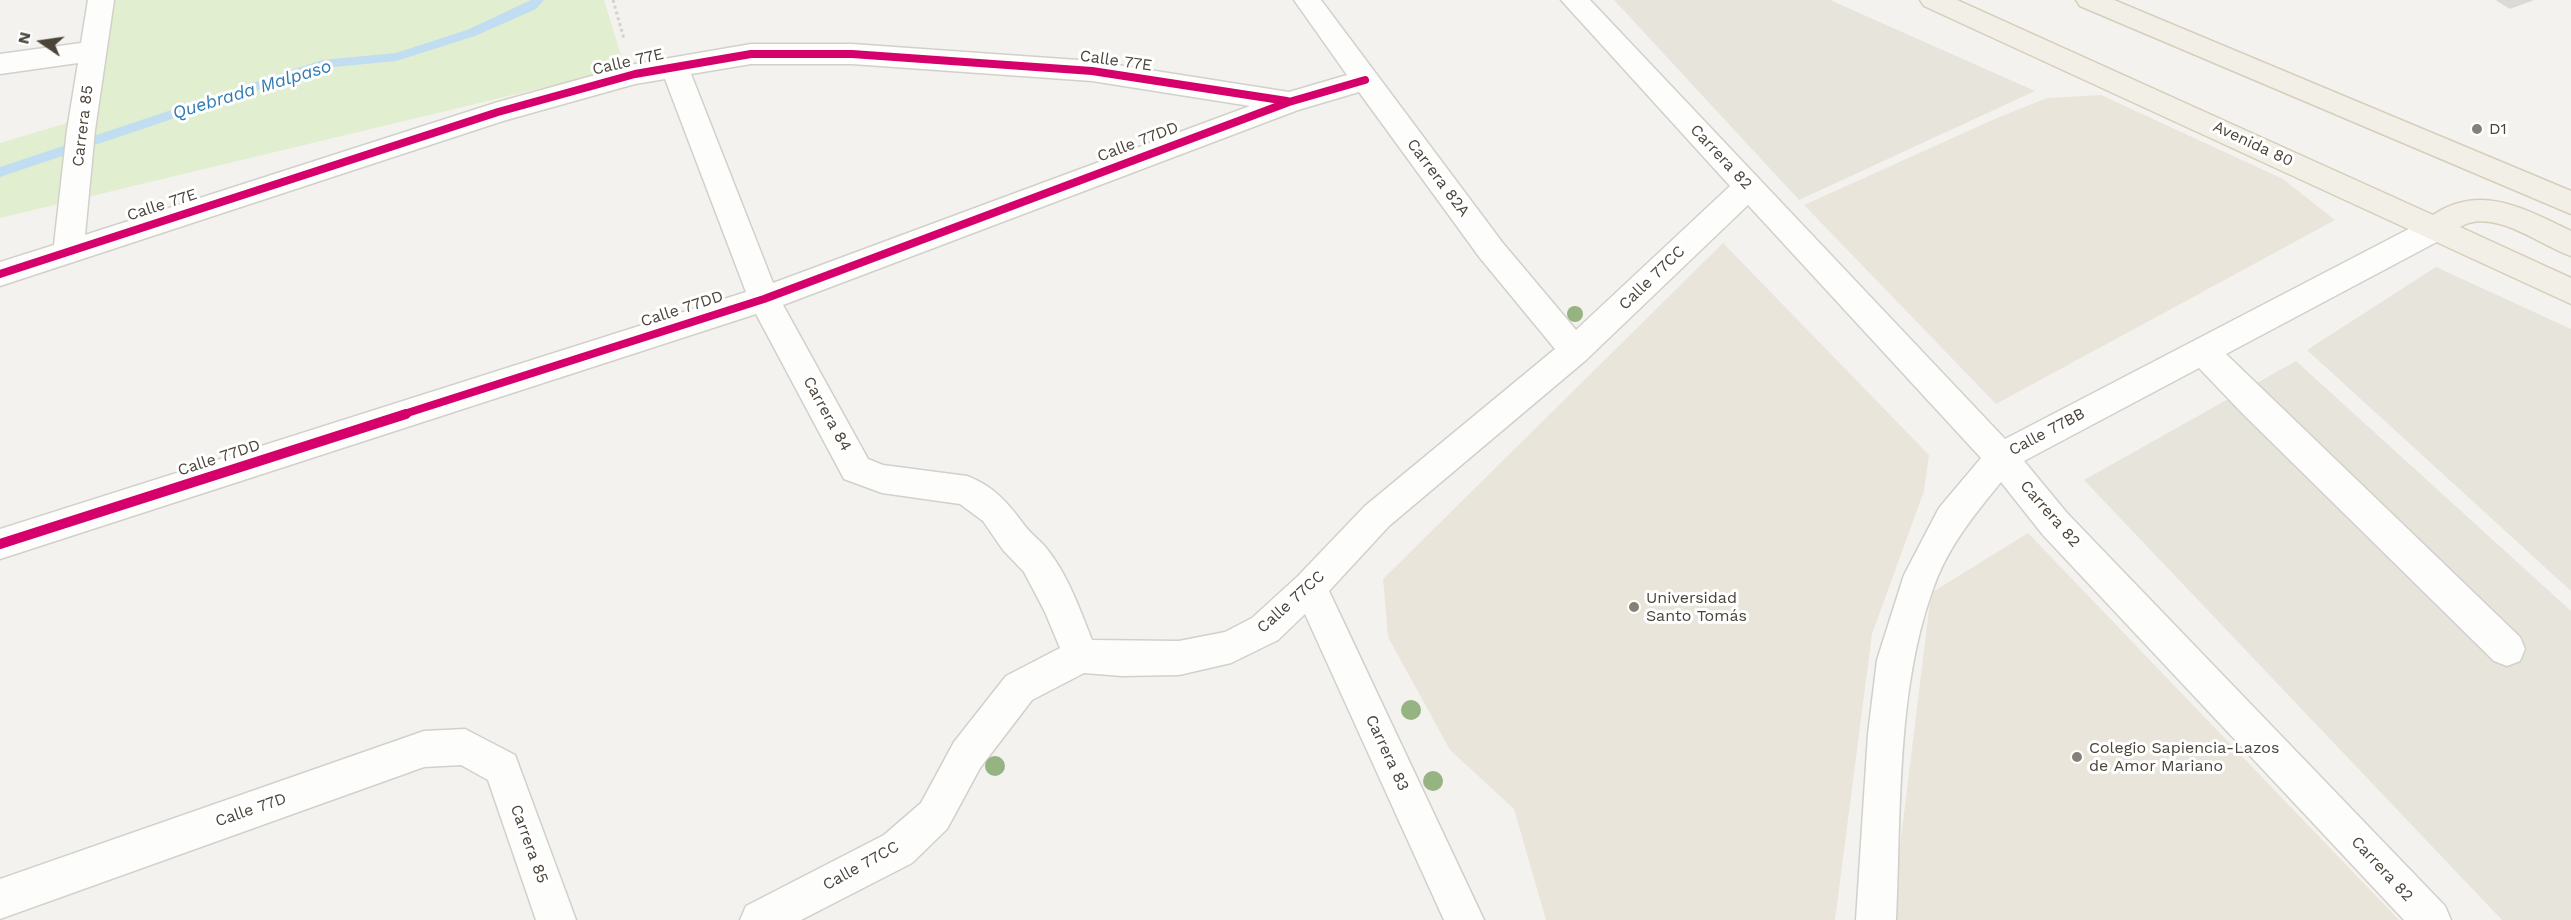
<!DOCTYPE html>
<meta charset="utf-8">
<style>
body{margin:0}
#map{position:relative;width:2571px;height:920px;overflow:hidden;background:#f4f2ee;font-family:"Work Sans",sans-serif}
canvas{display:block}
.north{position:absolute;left:12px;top:12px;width:60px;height:60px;-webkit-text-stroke:4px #fff;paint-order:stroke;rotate:283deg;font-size:16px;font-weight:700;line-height:24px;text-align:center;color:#4b4439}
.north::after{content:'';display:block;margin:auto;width:21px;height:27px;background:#4b4439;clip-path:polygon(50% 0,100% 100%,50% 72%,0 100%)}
</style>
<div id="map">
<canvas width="2571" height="920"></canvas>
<div class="north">N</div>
</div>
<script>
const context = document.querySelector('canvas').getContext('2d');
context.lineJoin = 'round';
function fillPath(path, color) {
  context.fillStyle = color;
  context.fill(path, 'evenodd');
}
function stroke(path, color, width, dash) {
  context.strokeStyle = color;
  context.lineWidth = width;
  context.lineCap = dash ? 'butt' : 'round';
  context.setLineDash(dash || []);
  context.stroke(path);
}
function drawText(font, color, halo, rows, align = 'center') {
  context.font = font + ' "Work Sans",sans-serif';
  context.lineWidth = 6;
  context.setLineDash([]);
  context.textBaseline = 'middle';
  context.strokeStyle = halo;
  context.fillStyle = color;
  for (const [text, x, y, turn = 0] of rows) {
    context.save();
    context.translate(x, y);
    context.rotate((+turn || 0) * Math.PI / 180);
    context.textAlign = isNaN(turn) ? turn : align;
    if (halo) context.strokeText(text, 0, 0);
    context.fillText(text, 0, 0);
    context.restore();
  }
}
const residential = new Path2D(`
 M1614 0H1830L2035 91 1799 200Z
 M2436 267 2571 329V591L2307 350Z
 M2296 361 2571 611V920H2502L2084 480Z`);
const education = new Path2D(`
 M2101 95 2283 179 2335 220 1996 404 1804 205 1997 118 2047 98Z
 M1723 243 1929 455 1924 491 1872 634 1835 920H1546L1514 809 1450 750 1388 637 1383 579Z
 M2028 533 2399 920H1891L1931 593Z`);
const green = new Path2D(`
 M90 0H604L625 68 0 218V143L67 123Z`);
const stream = new Path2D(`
 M531 0H544L536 9 475 36 396 61 323 68 0 177V167L322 60 396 53 467 30Z`);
const building = new Path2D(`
 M2497 0H2532L2510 8Z`);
const path = new Path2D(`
 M613 0 624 39`);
const minor = new Path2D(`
 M88 0H114L95 130 85 235 498 102 635 64 751 44H852L1092 61 1289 92 1347 75 1294 0H1321L1502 242 1576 330 1730 186 1561 0H1590L2005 439 2424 221 2435 217 2446 221 2450 229 2446 237 2226 354 2520 637 2525 649 2520 661 2507 666 2494 661 2243 414 2199 368 2024 461 2067 513 2445 906 2451 920H2404L2043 535 2001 482C1974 515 1947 548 1933 589 1896 690 1901 814 1896 920H1856L1868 734 1877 660 1904 575 1939 508 1981 458 1748 205 1586 360 1389 526 1329 591 1484 920H1444L1305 614 1278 640 1231 663 1179 675 1122 676 1084 673 1032 700 980 768 947 829 912 863 801 920H740L746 906 884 835 921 803 954 742 1006 676 1060 648 1045 612 1024 572 1003 550 983 521 960 504 882 493 844 479 756 314 0 559V529L746 292 665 79 635 84 503 121 0 286V262L54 245 67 130 78 63 0 74V54L81 43ZM751 64H852L1092 81 1250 106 773 283 691 74ZM1359 92 1480 258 1555 349 1365 506 1298 576 1252 618 1225 632 1179 641 1092 640C1080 610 1068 575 1047 549 1041 541 1032 535 1025 526 1008 503 995 487 967 476L883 465 868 459 783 305 1298 110Z
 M465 729 515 755 576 920H536L488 780 461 765 424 767 0 919V879L424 731Z`);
const major = new Path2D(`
 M1920 0H1957L2433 215C2481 183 2525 209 2571 231V256C2539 245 2494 207 2460 227L2571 278V304L1924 6Z
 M2076 0H2114L2571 191V214L2080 6Z`);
const cyclewayFar1 = new Path2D(`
 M0 274 498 112 635 74 751 54H852L1092 71 1287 101
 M401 415 764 299 1289 102 1365 80`);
const cycleway = new Path2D(`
 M0 544 406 414`);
const trees = [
 [1575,314,8],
 [1411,710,10],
 [995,766,10],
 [1433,781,10]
];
const markers = [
 [2477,129,6,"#868178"],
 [1634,607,6,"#868178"],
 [2077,757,6,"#868178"]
];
const streetNames = [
 ["Calle 77E",1116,61,8],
 ["Calle 77E",628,62,-13],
 ["Carrera 85",83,126,-83],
 ["Calle 77DD",1138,142,-21],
 ["Avenida 80",2253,144,25],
 ["Carrera 82",1721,157,47],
 ["Carrera 82A",1438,178,53],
 ["Calle 77E",162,205,-18],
 ["Calle 77CC",1652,278,-44],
 ["Calle 77DD",682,309,-18],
 ["Carrera 84",827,414,61],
 ["Calle 77BB",2047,432,-28],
 ["Calle 77DD",219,458,-18],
 ["Carrera 82",2050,514,49],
 ["Calle 77CC",1291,602,-42],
 ["Carrera 83",1387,753,65],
 ["Calle 77D",251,810,-19],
 ["Carrera 85",529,844,70],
 ["Calle 77CC",861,866,-29],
 ["Carrera 82",2382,869,47]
];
const poiNames = [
 ["D1",2489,129],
 ["Universidad",1646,598],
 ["Santo Tomás",1646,616],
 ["Colegio Sapiencia-Lazos",2089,748],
 ["de Amor Mariano",2089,766]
];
const waterNames = [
 ["Quebrada Malpaso",252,90,-17]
];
fillPath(residential, '#e7e4dc');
fillPath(education, '#eae5da');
fillPath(green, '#e1eecf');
fillPath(stream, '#c0ddf1');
fillPath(building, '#dedbd6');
stroke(building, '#dcd9d4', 1.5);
stroke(minor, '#d2d0cb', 3);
stroke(major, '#d6cebb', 3);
stroke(path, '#d3d2cc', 3, [3, 3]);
fillPath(minor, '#fdfdfc');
fillPath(major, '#f2efe6');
stroke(cyclewayFar1, '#d6006c', 8);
stroke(cycleway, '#d6006c', 10);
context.fillStyle = '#96b382';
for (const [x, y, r] of trees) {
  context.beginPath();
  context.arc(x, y, r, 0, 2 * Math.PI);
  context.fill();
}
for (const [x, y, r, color] of markers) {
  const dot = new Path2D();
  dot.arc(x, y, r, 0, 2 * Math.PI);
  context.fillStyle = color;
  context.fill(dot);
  stroke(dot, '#fff', 2);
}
drawText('16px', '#4b4439', '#fff', streetNames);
drawText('16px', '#4b4439', '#fff', poiNames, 'left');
drawText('italic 18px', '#2e7ab2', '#fff', waterNames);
</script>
